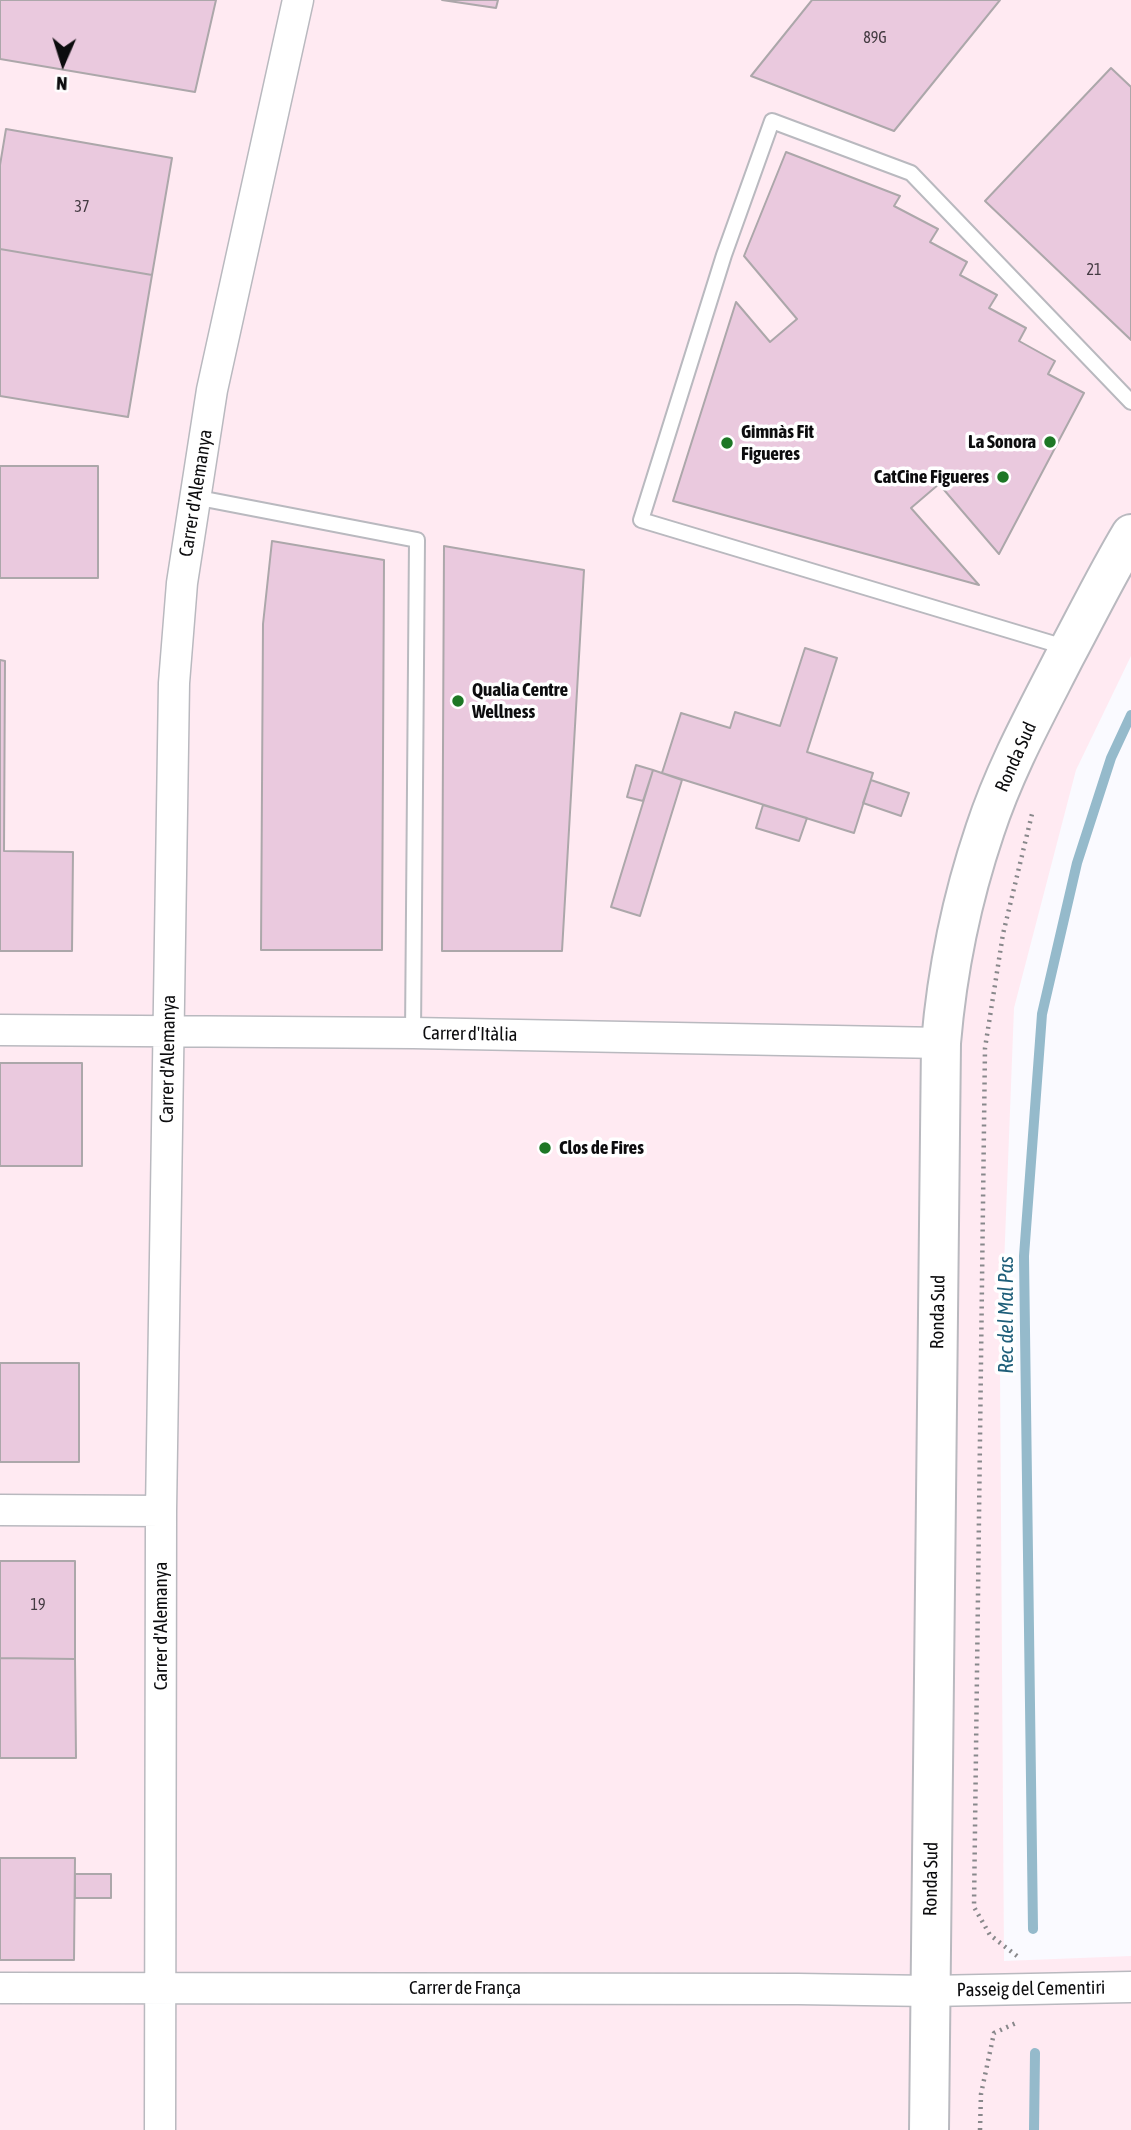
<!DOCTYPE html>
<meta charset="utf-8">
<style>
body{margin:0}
#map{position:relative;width:1131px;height:2130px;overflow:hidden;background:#fafaff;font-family:"Asap Condensed",sans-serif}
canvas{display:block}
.north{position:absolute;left:28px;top:28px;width:70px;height:70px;-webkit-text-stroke:5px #fff;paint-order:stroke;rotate:183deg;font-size:19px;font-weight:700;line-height:28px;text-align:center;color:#0c0c0e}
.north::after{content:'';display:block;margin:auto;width:24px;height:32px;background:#0c0c0e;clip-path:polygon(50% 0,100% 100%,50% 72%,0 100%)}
</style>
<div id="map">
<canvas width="1131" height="2130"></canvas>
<div class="north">N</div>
</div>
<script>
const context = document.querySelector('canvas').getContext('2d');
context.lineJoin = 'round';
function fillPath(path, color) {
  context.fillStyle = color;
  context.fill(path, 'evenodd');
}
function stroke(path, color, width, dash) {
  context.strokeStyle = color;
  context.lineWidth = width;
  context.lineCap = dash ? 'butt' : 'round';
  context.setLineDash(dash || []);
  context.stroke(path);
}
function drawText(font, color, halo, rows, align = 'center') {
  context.font = font + ' "Asap Condensed",sans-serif';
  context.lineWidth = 7;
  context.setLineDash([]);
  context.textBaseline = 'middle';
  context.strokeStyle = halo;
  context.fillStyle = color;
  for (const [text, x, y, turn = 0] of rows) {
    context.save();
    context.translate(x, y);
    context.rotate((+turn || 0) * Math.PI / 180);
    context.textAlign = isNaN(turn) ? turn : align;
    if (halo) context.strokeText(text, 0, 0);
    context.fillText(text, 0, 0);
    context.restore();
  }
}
const industrial = new Path2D(`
 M0 0H1131V656L1076 770 1014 1008 1000 1368 1004 1961 1131 1956V2130H0Z`);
const stream = new Path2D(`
 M1033 1929 1024 1256 1042 1014 1077 863 1111 758 1131 715
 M1034 2130 1035 2053`);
const building = new Path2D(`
 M0 0H216L195 92 0 59Z
 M442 0H498L496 8Z
 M812 0H1000L894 131 751 76Z
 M1111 68 1131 87V340L985 201Z
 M6 129 172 158 152 275 0 249V165Z
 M786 152 900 196 894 206 938 229 930 242 967 262 960 275 997 295 989 308 1026 328 1019 341 1055 361 1048 374 1084 393 999 554 939 484 911 508 979 585 673 501 736 302 770 342 797 319 744 256Z
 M0 249 152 275 128 417 0 396Z
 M0 466H98V578H0Z
 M272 541 384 560 382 950H261L263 624Z
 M444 546 584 570 562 951H442Z
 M805 648 837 658 807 752 873 773 854 833 662 773 681 713 730 728 735 712 780 726Z
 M0 660 5 661 4 851 73 852 72 951H0Z
 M636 765 653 770 643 801 627 797Z
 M653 770 682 780 640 916 611 907Z
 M871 780 909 793 901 816 863 803Z
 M763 805 807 818 799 841 756 828Z
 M0 1063H82V1166H0Z
 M0 1363H79V1462H0Z
 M0 1561H75V1659L0 1658Z
 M0 1658 75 1659 76 1758H0Z
 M0 1858H75L74 1960H0Z
 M75 1874H111V1898H75Z`);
const path = new Path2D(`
 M1017 1956 990 1935 974 1907 985 1048 1003 934 1032 814
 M980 2130 981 2094 994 2033 1016 2023`);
const service = new Path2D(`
 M194 497 417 540 413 1033
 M1068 648 641 520 724 255 772 121 911 173 1131 402`);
const minor = new Path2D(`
 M0 1030 413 1033 941 1043
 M0 1510 161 1511
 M0 1988 798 1989 930 1991 1131 1987
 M160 2130 161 1511 174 683 182 583 212 390 298 0`);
const secondary = new Path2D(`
 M929 2130 941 1043C947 972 962 898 985 830 1005 769 1036 713 1065 656 1087 615 1107 574 1131 534`);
const markers = [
 [1050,442,7,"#1d7725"],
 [727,443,7,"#1d7725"],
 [1003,477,7,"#1d7725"],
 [458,701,7,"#1d7725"],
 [545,1148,7,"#1d7725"]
];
const numberNames = [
 ["89G",875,38],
 ["37",82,207],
 ["21",1094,270],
 ["19",38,1605]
];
const poiNames = [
 ["Gimnàs Fit",741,432],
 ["Figueres",741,454],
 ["La Sonora",1036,442,"right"],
 ["CatCine Figueres",989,477,"right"],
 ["Qualia Centre",472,690],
 ["Wellness",472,712],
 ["Clos de Fires",559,1148]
];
const streetNames = [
 ["Carrer d'Alemanya",196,493,-81],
 ["Ronda Sud",1016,757,-66],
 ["Carrer d'Itàlia",470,1034,1],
 ["Carrer d'Alemanya",168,1059,-89],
 ["Ronda Sud",938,1312,-89],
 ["Carrer d'Alemanya",161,1626,-90],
 ["Ronda Sud",931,1879,-89],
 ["Carrer de França",465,1988],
 ["Passeig del Cementiri",1031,1989,-1]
];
const waterNames = [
 ["Rec del Mal Pas",1006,1315,-90]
];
fillPath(industrial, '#ffeaf2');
stroke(stream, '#95bacb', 10);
fillPath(building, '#eac9de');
stroke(building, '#aca7aa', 2);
stroke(service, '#b9b9bf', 18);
stroke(minor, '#b9b9bf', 33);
stroke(secondary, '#b9b9bf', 42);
stroke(path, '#88888b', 4.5, [2, 5]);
stroke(service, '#fff', 14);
stroke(minor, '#fff', 30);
stroke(secondary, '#fff', 38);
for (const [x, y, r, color] of markers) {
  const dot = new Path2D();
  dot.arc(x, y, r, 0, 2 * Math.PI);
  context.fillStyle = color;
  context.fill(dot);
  stroke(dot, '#fff', 2.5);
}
drawText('16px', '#443b42', null, numberNames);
drawText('bold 19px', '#0c0c0e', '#fff', poiNames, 'left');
drawText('19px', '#0c0c0e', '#fff', streetNames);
drawText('italic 21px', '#1e5e79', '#fff', waterNames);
</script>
